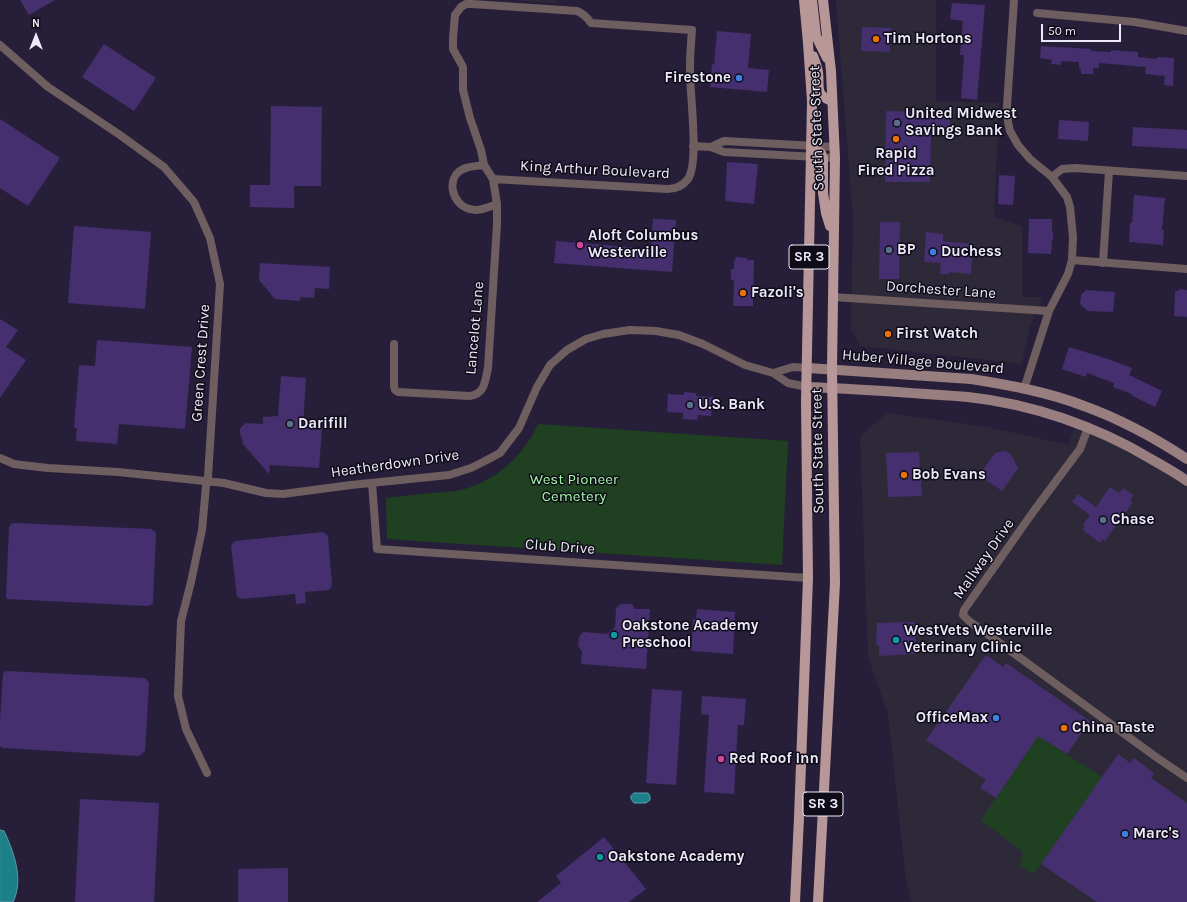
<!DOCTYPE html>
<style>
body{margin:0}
#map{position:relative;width:1187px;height:902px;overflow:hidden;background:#271f39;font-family:Karla,sans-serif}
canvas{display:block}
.north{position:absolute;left:16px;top:16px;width:40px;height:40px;-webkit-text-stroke:3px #0f0c17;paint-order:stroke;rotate:0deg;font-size:11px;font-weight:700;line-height:16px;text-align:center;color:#ece9fa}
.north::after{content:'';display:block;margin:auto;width:14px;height:18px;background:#ece9fa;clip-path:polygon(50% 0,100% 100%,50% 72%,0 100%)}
.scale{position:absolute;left:1041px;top:24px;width:80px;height:18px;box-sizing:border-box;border:2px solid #ece9fa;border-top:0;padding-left:5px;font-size:12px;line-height:14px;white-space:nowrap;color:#ece9fa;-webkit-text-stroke:3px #0f0c17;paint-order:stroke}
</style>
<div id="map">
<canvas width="1187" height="902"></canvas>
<div class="north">N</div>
<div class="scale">50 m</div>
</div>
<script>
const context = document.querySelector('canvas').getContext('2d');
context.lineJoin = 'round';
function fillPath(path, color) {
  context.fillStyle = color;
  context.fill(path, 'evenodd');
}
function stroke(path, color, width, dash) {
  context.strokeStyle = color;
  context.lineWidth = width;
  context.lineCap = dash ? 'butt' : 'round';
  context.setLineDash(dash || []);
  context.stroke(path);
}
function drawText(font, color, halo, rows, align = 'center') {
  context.font = font + ' Karla,sans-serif';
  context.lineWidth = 3;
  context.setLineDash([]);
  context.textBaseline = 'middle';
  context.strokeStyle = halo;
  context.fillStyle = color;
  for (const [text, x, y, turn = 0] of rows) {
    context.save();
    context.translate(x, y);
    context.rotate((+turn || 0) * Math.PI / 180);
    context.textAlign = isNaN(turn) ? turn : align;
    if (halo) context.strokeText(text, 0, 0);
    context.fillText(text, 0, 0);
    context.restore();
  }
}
const commercial = new Path2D(`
 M512 0H557V3Z
 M836 0H936V101L999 103 994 217 1022 226V297H1043L1030 326 1022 364 860 346 851 329 853 219Z
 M887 413 988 427 1068 445 1077 423 1187 481V902H912L906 881 888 714 868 657 860 436Z`);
const green = new Path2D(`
 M538 424 788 441 782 565 387 539 386 498C401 496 417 495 432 493 443 492 455 492 465 489 498 479 524 455 538 424Z
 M1038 736 1102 777 1041 864 1032 874 1020 865 1023 852 981 820Z`);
const water = new Path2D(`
 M634 793H648L650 796V800L646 803H634L631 799V796Z
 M0 830 4 831C14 852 24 880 13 902H0Z`);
const building = new Path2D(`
 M20 0H55L29 15Z
 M952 3 985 5 977 100 961 98 964 55H960L963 21 950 19Z
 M862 27 891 28 890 52 861 51Z
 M717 31 751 34 748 68 769 70 767 92 710 87 712 64 714 65Z
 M104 44 156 78 134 111 82 77Z
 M1041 46 1091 49V51L1111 52V50L1138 52V57L1157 59V57L1174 58 1173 86 1164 85 1165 76 1145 74 1146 67 1099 63V68H1093V74H1081V69H1079V62L1061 61V65L1051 64 1052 60 1040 58Z
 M271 106 322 107 321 186H294V208L250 207V185H270Z
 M886 111 935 112V114L950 115V131H935V134H931L930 182H885Z
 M0 119 60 158 28 206 0 188Z
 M1059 120 1089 122 1088 141 1058 139Z
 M1133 127 1187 130V149L1132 146Z
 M727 162 758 164 754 204 725 201Z
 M999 175 1015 176 1013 205 998 204Z
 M1134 195 1165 198 1162 230H1164L1163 245 1129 242 1130 223H1132Z
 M653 219 676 220 672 272 554 263 556 241 651 249Z
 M1029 219H1052V232H1053V240H1052L1051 254 1028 253Z
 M880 222H900L899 279H879Z
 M74 226 151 232 145 309 68 303Z
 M926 232 943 234V241L973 244 971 274 949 272V274H940L941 263 924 262Z
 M736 257 747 258V260H754L753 306H733L734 280H731V269H734V260H735Z
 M260 263 330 267 329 289 315 288 314 298 300 297V301L275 299 259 280Z
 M1179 289 1187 290V317L1174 316 1175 291H1179Z
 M1086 290 1115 292 1113 312 1088 311 1080 304 1081 295Z
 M0 319 18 330 6 347 26 360 0 398Z
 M97 340 192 347 185 429 119 424 117 444 76 441 77 428H74L79 365 95 366Z
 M1069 347 1108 359 1132 368 1129 375 1162 391 1155 407 1131 395 1132 394 1113 387 1114 383 1087 373 1086 377 1062 369Z
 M281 376 306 378 303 427 322 428 319 468 270 465 269 474 242 443 243 442 240 433V429L242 426 246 423 263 424V417L278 416Z
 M684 392 696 393V396L713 397 711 416 698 415 697 420 683 419V413L667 412 668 394 684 395Z
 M1003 451 1007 452 1011 455 1014 459 1016 465 1019 467 1002 491 979 475 995 453Z
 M919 452 922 496 888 497 886 453Z
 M1110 487 1119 493 1123 488 1133 495 1130 501 1133 502 1105 541 1102 539 1100 543 1083 530 1085 526 1083 525 1090 515 1072 502 1078 494 1096 507Z
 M14 523 151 529 156 533 153 603 151 605 148 606 7 599 6 596 9 527 11 524Z
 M323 532 328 536 332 584 331 588 328 590 305 592 306 603 296 604 295 594 241 599 237 597 231 546 233 543 235 541Z
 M621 604H632L635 609H650L646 669 581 664 582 651 578 646 579 637 583 632 607 634 615 627 616 608Z
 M697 609 735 612 733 654 691 651 693 619H696Z
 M915 622 916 654 879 656V645L876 646 877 623Z
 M986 655 1003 667 1006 663 1090 721 1067 754 1038 736 996 798 980 788 986 780 926 740Z
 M6 671 145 678 149 683 145 751 139 756 3 748 0 746V721L3 673Z
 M652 689 682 691 676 785 646 783Z
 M702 696 746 699 744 725H738L734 794 704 792 709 715 701 714Z
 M1118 754 1130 763 1134 758 1154 773 1151 778 1187 803V902H1097L1041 864Z
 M80 799 159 803 154 902H75Z
 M604 837 646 889 629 902H537L561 883 556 876Z
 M288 868V902H238V869Z`);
const street = new Path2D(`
 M1014 0 1007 106 1008 122 1010 131 1018 145 1030 159 1052 177 1067 197 1070 207 1073 237 1072 260 1068 274 1049 311 1024 389
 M1037 13 1135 22 1187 31
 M0 45 48 87 120 135 164 167 194 202 210 238 220 284 208 477 206 486 202 530 191 582 181 621 178 696 186 729 207 773
 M693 146 711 147 724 152 835 158
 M711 147 724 141 834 147
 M484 165C477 166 470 166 463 169 445 178 452 205 470 209 479 212 488 207 497 204
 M1052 177 1062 169 1075 168 1187 176
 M1072 260 1187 269
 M1103 263 1109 171
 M832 297 1049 311
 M394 344V386L395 390 398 392 470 396C485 394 485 381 488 368L497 224V204L493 179 484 165 481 150 470 118 463 90V67L453 49V38L455 15 461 7 466 4H472L577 11C584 14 587 17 591 23L692 30C691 42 690 54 690 66 689 91 700 161 688 179 682 187 675 189 667 189L493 179
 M773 373 793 367 808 368
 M1088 428 1080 449 1033 512 964 610 963 615 969 621 986 633 1156 757 1187 778
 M0 458 14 464 22 465 48 468 118 472 224 483 266 493 283 494 351 485 449 475 471 468 483 462 500 453 519 428 537 387 550 365 567 350 586 339 603 334 630 330 656 331 679 335 703 344 745 365 773 373 788 383 807 387
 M372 483 377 549 808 578`);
const secondary = new Path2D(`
 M808 368 971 379C1009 385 1048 392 1084 406 1120 419 1155 438 1187 459
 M807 387C838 388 868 390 898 392 921 394 945 395 968 397 1032 404 1096 426 1151 459 1163 466 1176 473 1187 481`);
const primary = new Path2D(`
 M812 0 816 36 827 58
 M813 56C815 61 817 66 818 72 820 87 814 95 832 101
 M811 147 821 153 823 158V193L826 213 830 226
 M795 902 799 818 808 578 806 402 812 101 808 43 804 0
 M818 902 835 583 832 369 835 158 831 71 823 0`);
const markers = [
 [876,39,4,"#e8710a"],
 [739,78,4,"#3f7fe0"],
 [897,123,4,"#5c6f8a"],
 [896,139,4,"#e8710a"],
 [580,245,4,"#d1479c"],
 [889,250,4,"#5c6f8a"],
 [933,252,4,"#3f7fe0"],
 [743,293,4,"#e8710a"],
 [888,334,4,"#e8710a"],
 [690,405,4,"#5c6f8a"],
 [290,424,4,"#5c6f8a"],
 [904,475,4,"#e8710a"],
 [1103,520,4,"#5c6f8a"],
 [614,635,4,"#0f9aa8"],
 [896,640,4,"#0f9aa8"],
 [996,718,4,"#3f7fe0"],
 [1064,728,4,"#e8710a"],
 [721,759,4,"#d1479c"],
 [1125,834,4,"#3f7fe0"],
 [600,857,4,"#0f9aa8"]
];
const shields = [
 [809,257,40],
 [823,804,40]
];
const shieldNames = [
 ["SR 3",809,257],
 ["SR 3",823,804]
];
const poiNames = [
 ["Tim Hortons",884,39],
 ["Firestone",731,78,"right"],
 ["United Midwest",905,114],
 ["Savings Bank",905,131],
 ["Rapid",896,154,"center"],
 ["Fired Pizza",896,171,"center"],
 ["Aloft Columbus",588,236],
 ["Westerville",588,253],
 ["BP",897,250],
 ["Duchess",941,252],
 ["Fazoli's",751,293],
 ["First Watch",896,334],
 ["U.S. Bank",698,405],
 ["Darifill",298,424],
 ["Bob Evans",912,475],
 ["Chase",1111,520],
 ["Oakstone Academy",622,626],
 ["Preschool",622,643],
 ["WestVets Westerville",904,631],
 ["Veterinary Clinic",904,648],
 ["OfficeMax",988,718,"right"],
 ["China Taste",1072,728],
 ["Red Roof Inn",729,759],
 ["Marc's",1133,834],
 ["Oakstone Academy",608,857]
];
const streetNames = [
 ["South State Street",817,128,-92],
 ["King Arthur Boulevard",595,170,3],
 ["Dorchester Lane",941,290,4],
 ["Lancelot Lane",475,328,-85],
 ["Huber Village Boulevard",923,362,5],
 ["Green Crest Drive",201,363,-86],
 ["South State Street",818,451,-91],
 ["Heatherdown Drive",395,464,-8],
 ["Club Drive",560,547,4],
 ["Mallway Drive",984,559,-55]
];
const parkNames = [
 ["West Pioneer",574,480],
 ["Cemetery",574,497]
];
fillPath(commercial, '#2d2939');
fillPath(green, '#1f4122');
fillPath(water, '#1d7f87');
stroke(water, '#5b9faa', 1);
fillPath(building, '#452f6f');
stroke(street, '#6e5e5f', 8);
stroke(secondary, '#987e7f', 10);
stroke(primary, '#b89799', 10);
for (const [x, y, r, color] of markers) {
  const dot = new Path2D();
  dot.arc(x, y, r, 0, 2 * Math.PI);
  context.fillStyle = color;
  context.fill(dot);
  stroke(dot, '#0f0c17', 1.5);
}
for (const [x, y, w] of shields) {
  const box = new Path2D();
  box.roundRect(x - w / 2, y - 12, w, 24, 3);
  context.fillStyle = '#0f0c17';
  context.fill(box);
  stroke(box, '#ece9fa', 1);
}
drawText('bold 14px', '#ece9fa', null, shieldNames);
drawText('bold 15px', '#ece9fa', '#0f0c17', poiNames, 'left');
drawText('15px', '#ece9fa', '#0f0c17', streetNames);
drawText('15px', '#a1f7a7', '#0f0c17', parkNames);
</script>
